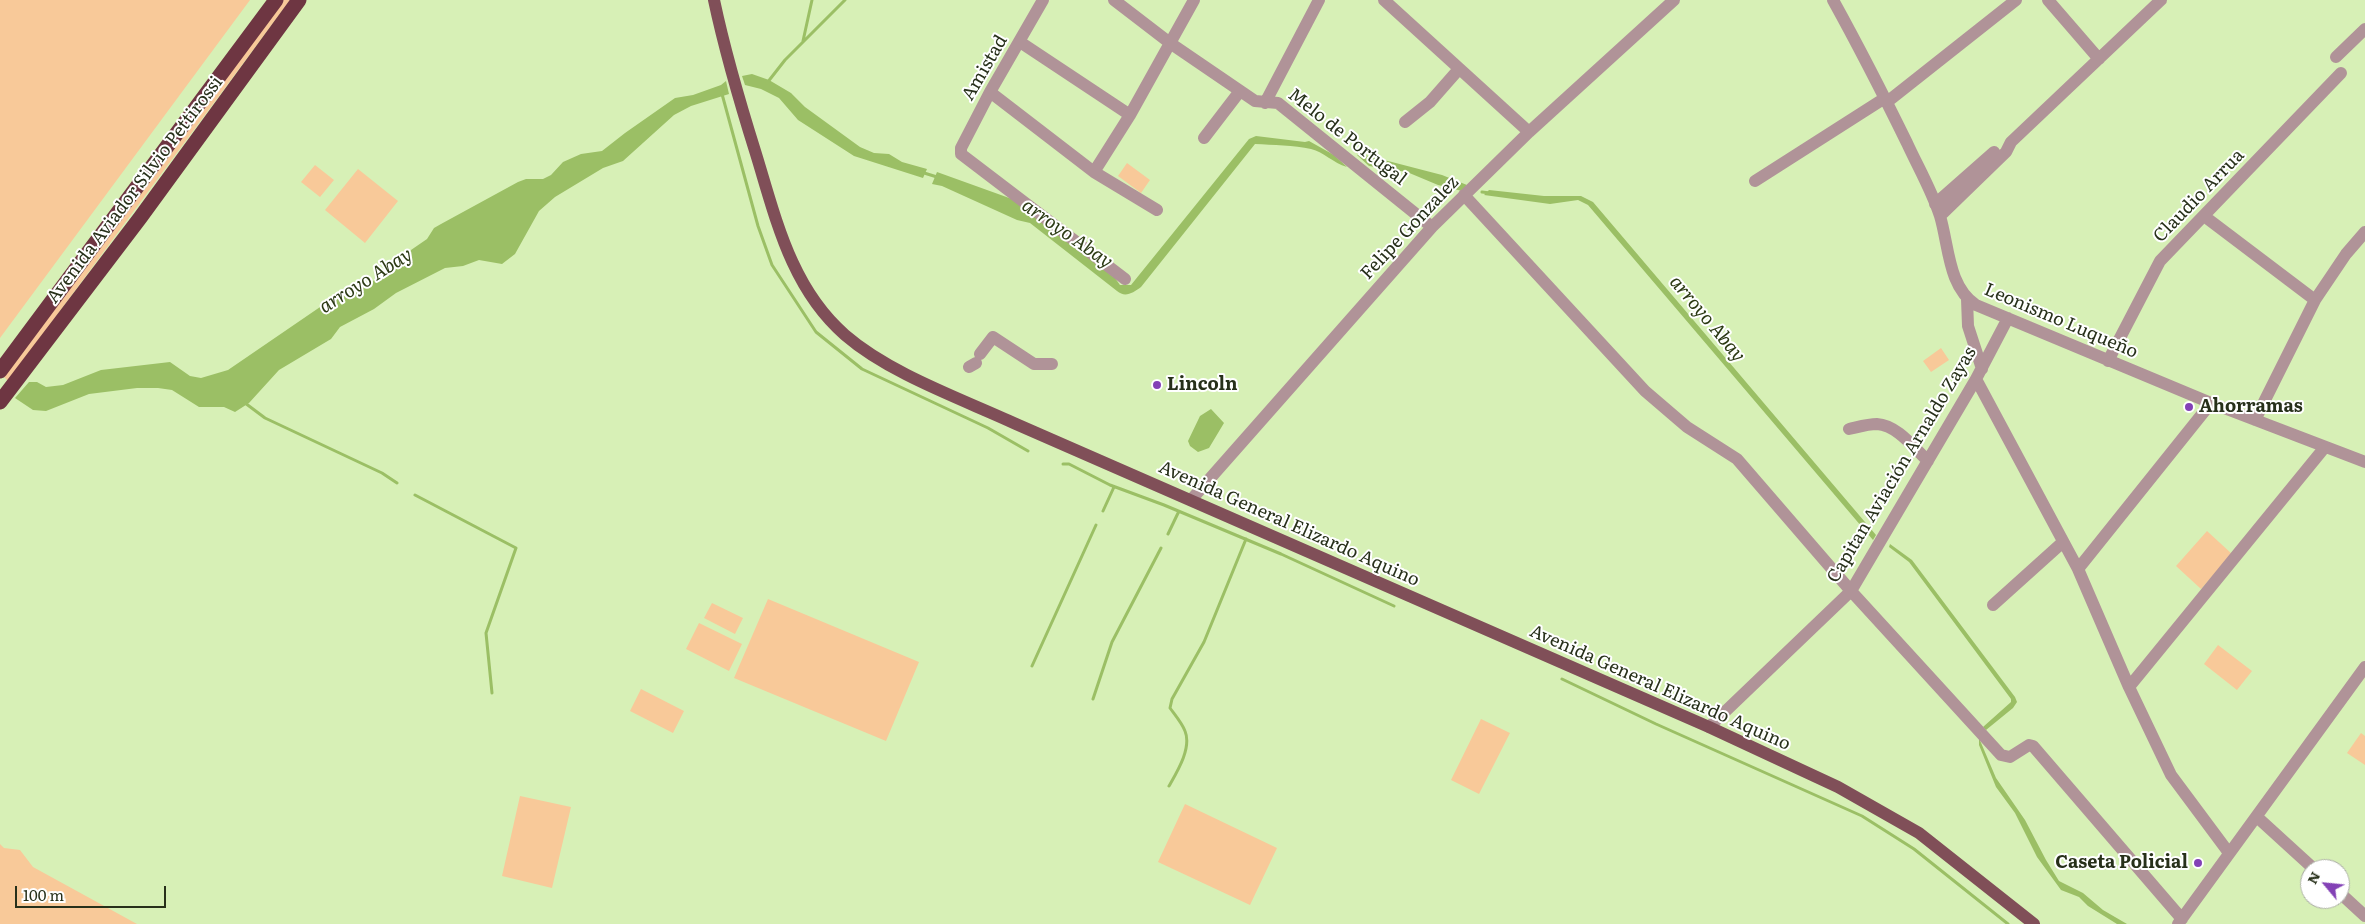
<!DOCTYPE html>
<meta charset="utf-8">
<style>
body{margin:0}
#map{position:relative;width:2365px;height:924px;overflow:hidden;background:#d7f0b6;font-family:Literata,serif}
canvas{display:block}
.north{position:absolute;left:2300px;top:859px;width:50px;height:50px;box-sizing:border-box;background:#fff;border:1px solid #a9aca3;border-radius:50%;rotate:298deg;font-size:14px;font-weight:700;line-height:20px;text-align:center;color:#27301a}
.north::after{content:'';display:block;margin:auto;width:18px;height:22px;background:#8341b6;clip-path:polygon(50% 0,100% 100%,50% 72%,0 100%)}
.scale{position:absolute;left:15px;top:886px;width:151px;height:22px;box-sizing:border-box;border:2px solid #27301a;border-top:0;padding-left:6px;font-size:15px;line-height:18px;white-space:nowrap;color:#27301a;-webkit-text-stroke:4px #fff;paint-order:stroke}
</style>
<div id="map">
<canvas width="2365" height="924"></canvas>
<div class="north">N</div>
<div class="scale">100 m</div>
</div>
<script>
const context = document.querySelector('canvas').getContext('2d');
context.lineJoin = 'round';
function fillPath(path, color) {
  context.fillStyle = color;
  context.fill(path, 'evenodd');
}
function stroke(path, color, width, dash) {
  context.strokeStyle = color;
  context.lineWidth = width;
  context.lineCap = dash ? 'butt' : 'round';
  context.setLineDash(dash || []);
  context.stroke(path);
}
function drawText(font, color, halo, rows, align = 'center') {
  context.font = font + ' Literata,serif';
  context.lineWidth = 4;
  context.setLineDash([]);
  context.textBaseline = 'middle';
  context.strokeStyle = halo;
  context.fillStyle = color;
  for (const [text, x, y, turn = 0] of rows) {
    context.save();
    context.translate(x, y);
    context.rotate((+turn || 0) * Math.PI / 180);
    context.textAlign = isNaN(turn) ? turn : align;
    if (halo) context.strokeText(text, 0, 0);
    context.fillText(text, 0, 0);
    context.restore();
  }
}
const green = new Path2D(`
 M0 0H250L0 338Z
 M281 0H290L8 381 3 376Z
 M1127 163 1150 180 1141 193 1118 176Z
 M315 165 334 180 320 197 301 182Z
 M358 169 398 201 365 243 325 210Z
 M1941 348 1949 360 1931 372 1923 361Z
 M2207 531 2232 554 2201 589 2176 566Z
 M768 599 919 662 886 741 734 678Z
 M712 603 743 618 735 634 704 618Z
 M699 623 742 644 729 671 686 649Z
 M2218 645 2252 671 2237 690 2204 664Z
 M641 689 684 711 673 733 630 711Z
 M1481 719 1510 733 1479 794 1451 780Z
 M2361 733 2365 736V765L2347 753Z
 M520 796 571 807 552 888 502 876Z
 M1185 804 1277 848 1250 905 1158 862Z
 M0 844 4 848 20 850 33 867 137 924H0Z`);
const water = new Path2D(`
 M752 74 769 80 791 93 805 107 860 147 874 153 889 154 902 162 927 169 923 178 854 156 798 120 779 98 761 89 745 85 742 76Z
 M726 81 729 94 691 106 674 115 623 161 603 168 555 197 539 211 515 254 502 264 479 260 463 266 445 268 396 293 374 309 340 327 331 339 279 370 249 403 235 412 224 407H199L172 390 158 388H137L89 394 46 411 33 410 15 398 29 382H37L46 387 63 385 101 370 170 362 190 376 201 378 228 370 323 305 354 292 397 267 411 250 427 239 434 228 441 224 518 182 526 179H543L551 175 563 162 581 154 602 151 625 133 675 98 693 95 721 85Z
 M1256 136 1305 142 1309 141 1334 155 1347 167C1333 163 1324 152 1311 149 1294 145 1273 145 1255 144L1141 287C1133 293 1125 298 1117 291L1030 223 1017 220 942 186 932 184 937 172 1012 199 1115 278 1120 285H1131L1249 139Z
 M1361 154 1442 175 1467 185 1462 191 1438 185 1407 172 1369 166 1357 155Z
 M1489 190 1544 196H1581L1593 202 1876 535 1873 540 1588 205 1578 200 1550 204 1484 195Z
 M1211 409 1224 423 1209 448 1198 452 1190 446 1188 441 1200 416Z
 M1890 544 1912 560 2015 697 2017 702 2013 708 1986 730 1983 727 2011 702V699L1909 562 1889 547Z
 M1979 738 1996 778 2025 820 2046 860 2059 881 2083 893 2103 910 2127 924H2117L2088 906 2079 897 2061 890 2037 857 2015 813 1996 787 1979 745Z`);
const stream = new Path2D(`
 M803 41 812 0
 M767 83 785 60 845 0
 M722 94 758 226 772 265 816 332 862 369 988 428 1028 451
 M921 172 937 177
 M1482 192 1490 193
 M245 403 265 418 382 473 397 483
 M1063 464H1069L1110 485 1164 505 1281 554 1394 606
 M415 495 516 548 486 633 492 693
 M1103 511 1114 487
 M1168 534 1179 511
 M1032 666 1096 525
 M1562 679 1656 724 1862 816 1914 849 2008 924
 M1093 699 1112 642 1161 548
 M1169 786C1177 772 1192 748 1185 731 1182 723 1175 715 1170 708L1172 699 1204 642 1246 539`);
const minor = new Path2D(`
 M1043 0 990 92 961 148V154L1125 279
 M1114 0 1170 43 1255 101 1278 103 1432 227
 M1384 0 1529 132
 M1833 0C1859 47 1883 94 1907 143 1918 167 1932 191 1940 216 1949 246 1948 287 1976 305L2211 403 2365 462
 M2048 0 2099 59
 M1020 42 1130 115
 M2336 57 2365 29
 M990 92 1094 172 1157 210
 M1887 102 2016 0
 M1265 103 1319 0
 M1405 122 1430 102 1459 69
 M1204 138 1240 91
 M1094 172 1130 115 1194 0
 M1755 181 1885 98
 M1464 195 1645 391 1687 427 1737 459 1851 591 2001 755 2010 757 2029 745 2033 746 2182 919
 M1935 204 1994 152
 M1940 216 2006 152 2011 142 2161 0
 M2204 216 2315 300
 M1967 299 1968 326 1982 369
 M980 354 993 337 1034 364H1052
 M2108 361 2160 261 2341 73
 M969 367 976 363
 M1976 379 2078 569 2129 687 2171 775 2229 853
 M2255 420 2315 300 2346 254 2365 232
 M1849 429C1858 427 1868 424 1877 424 1897 425 1914 448 1928 461
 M1191 500 1432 227 1529 132 1674 0
 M2078 569 2211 403
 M1993 605 2063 542
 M2129 687 2325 447
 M1709 727 1851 591 1976 379 2008 318
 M2257 817 2314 869
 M2340 893 2365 916
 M2178 924 2365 667`);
const major = new Path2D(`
 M714 0C725 52 740 103 756 154 776 219 791 288 845 335 890 374 962 399 1016 424L1709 727 1838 787 1919 833 2034 924`);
const highway = new Path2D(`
 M0 371 276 0
 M0 402 140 218 299 0`);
const markers = [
 [1157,385,5,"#8341b6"],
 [2189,407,5,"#8341b6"],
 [2198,863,5,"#8341b6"]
];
const streetNames = [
 ["Amistad",985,68,-60],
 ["Melo de Portugal",1347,137,38],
 ["Avenida Aviador Silvio Pettirossi",135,190,-53],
 ["Claudio Arrua",2199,196,-46],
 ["Felipe Gonzalez",1410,228,-47],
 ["Leonismo Luqueño",2061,321,23],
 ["Capitan Aviación Arnaldo Zayas",1902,465,-59],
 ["Avenida General Elizardo Aquino",1289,524,24],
 ["Avenida General Elizardo Aquino",1660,688,24]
];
const poiNames = [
 ["Lincoln",1167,385],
 ["Ahorramas",2199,407],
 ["Caseta Policial",2188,863,"right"]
];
const waterNames = [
 ["arroyo Abay",1067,234,35],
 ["arroyo Abay",366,281,-32],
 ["arroyo Abay",1707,319,50]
];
fillPath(green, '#f8c999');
fillPath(water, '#9bbf65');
stroke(stream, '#9bbf65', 3);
stroke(minor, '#b09398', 12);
stroke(major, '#804f58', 12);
stroke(highway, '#6e3642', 15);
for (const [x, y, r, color] of markers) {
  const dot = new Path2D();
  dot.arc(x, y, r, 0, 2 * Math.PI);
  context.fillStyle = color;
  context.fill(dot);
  stroke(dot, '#fff', 2);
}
drawText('18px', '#27301a', '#fff', streetNames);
drawText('bold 18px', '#27301a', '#fff', poiNames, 'left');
drawText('italic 19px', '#2c3a14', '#fff', waterNames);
</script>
